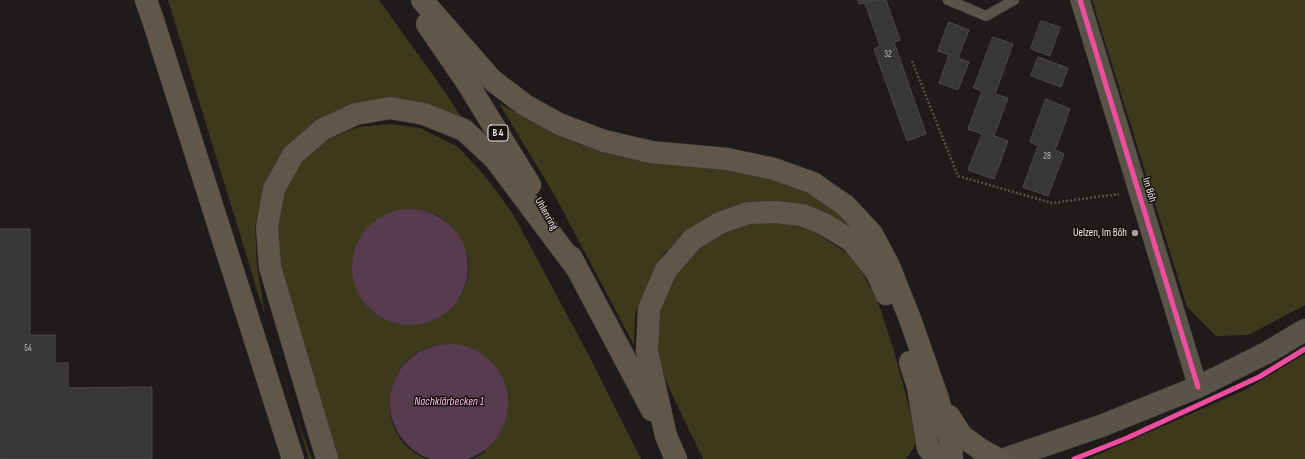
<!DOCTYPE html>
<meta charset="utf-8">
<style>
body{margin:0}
canvas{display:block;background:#1e1b1a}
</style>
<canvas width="1305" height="459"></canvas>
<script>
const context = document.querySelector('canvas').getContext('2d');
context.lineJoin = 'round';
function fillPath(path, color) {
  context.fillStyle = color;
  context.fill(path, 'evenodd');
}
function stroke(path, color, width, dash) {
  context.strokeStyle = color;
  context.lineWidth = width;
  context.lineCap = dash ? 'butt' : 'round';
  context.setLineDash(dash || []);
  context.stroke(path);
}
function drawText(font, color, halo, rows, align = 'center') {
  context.font = font + ' "Sofia Sans Condensed",sans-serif';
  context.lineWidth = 3;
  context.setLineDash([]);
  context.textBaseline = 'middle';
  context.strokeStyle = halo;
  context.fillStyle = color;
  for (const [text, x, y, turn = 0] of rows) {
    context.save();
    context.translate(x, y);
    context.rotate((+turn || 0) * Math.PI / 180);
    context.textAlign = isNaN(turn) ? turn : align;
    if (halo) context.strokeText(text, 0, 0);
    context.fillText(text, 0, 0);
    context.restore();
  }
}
const green = new Path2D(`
 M168 0H379L445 92 462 118 351 106 265 186 255 226 257 266 265 316 294 411 312 459H309Z
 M1092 0H1305V305L1248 335 1216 336 1187 307Z
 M499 103 555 135 601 152 649 161 729 169 772 176 825 201 863 237 839 221 697 225 664 253 648 284 635 315 634 345 554 194Z
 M390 124 420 128 458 147 485 176 513 214 588 354 641 459H473L485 452 472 349C463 346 455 344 445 344 383 348 369 435 426 459H336L279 265 277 229 283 194 301 162 330 138 358 127ZM407 209C420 210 434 211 445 220 450 224 453 232 457 238 460 243 464 248 467 254 469 260 469 268 468 275 464 304 440 321 413 325L353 262 355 248 361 236Z
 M770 223 797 225 818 234 847 253 863 274 879 305 894 351 914 425 916 444 906 459H703L668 386 656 348 659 313 674 273 701 246 727 231 749 224Z
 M1305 354V459H1088L1245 390Z`);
const water = new Path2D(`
 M352 267a58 58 0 1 1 116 0a58 58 0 1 1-116 0Z
 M390 403a59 59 0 1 1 118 0a59 59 0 1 1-118 0Z`);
const building = new Path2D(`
 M858 0H886L900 40 894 42 926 134 907 141 874 49 880 46 865 3 859 4Z
 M1041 21 1060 27 1050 56 1031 49Z
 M949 22 969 30 958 58 969 62 958 90 939 83 949 55 938 51Z
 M993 37 1013 44 995 94 1008 98 994 136 1008 141 994 179 968 170 982 134 968 129 982 91 974 88Z
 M1038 57 1068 68 1061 87 1031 76Z
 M1046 99 1070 109 1055 150 1064 154 1048 196 1023 187 1038 146 1030 142Z
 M0 229H30V335H55V363H68V388L152 387V459H0Z`);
const path = new Path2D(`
 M912 61 958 176 1052 203 1119 194`);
const service = new Path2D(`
 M948 0 986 16 1014 0`);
const minor = new Path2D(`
 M1080 0 1198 387`);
const tertiary = new Path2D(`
 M1005 459 1101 426 1198 387 1268 352 1305 330`);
const trunk = new Path2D(`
 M146 0 153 20 293 459
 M422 0 492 80 525 105 559 124 604 141 651 152 727 159 774 169 813 183 846 206 872 234 889 266 910 319 937 396 951 443 952 459
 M427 24 466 81 530 185
 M571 257 652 410
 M910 362 918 387 928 448 938 459
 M949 416 962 436 980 449 998 459
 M327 459 270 267 267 227 274 189 293 155 323 129 356 114 390 108 424 114 464 130 495 159 578 270
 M676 459 666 436 647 351 649 309 666 270 693 239 720 223 748 213 776 212 802 215 824 224 852 241 877 273 886 294`);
const cycleway = new Path2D(`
 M1080 0 1198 387
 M1074 459 1127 438 1259 377 1305 349`);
const markers = [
 [1135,233,4,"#a5a19f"]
];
const numberNames = [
 ["32",888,55],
 ["28",1047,157],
 ["54",28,349]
];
const shields = [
 [498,133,20]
];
const shieldNames = [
 ["B 4",498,133]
];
const streetNames = [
 ["Im Böh",1149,190,73],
 ["Uhlenring",546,214,60]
];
const poiNames = [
 ["Uelzen, Im Böh",1127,233]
];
const waterNames = [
 ["Nachklärbecken 1",449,402]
];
fillPath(green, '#3d391c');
fillPath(water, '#573b4e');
fillPath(building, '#383636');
stroke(building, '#4c4949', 1);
stroke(service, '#3a3838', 11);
stroke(minor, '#3a3838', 20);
stroke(tertiary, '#3a3838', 23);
stroke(trunk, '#3a3838', 23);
stroke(path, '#55514b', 2.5, [2, 2]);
stroke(service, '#5a534a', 10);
stroke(minor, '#5a534a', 19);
stroke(tertiary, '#5a534a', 22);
stroke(trunk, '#60564a', 22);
stroke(cycleway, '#ef4d9e', 5);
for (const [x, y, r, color] of markers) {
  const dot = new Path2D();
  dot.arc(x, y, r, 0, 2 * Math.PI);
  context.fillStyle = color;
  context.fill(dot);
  stroke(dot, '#17110f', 1.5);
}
drawText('9px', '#c0bcbb', null, numberNames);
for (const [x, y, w] of shields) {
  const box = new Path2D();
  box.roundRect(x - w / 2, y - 8, w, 16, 3);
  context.fillStyle = '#17110f';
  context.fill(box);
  stroke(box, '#ede9e7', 1);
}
drawText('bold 10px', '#ede9e7', null, shieldNames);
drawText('11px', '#ede9e7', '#17110f', streetNames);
drawText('11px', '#ede9e7', '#17110f', poiNames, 'right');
drawText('italic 12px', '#f8bee3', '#17110f', waterNames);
</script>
